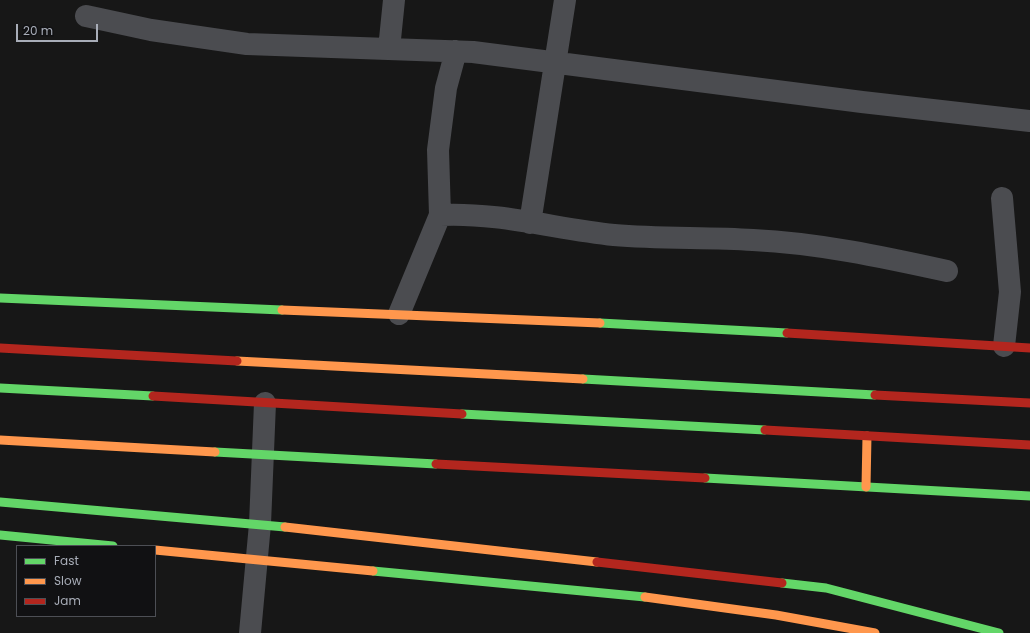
<!DOCTYPE html>
<style>
body{margin:0}
#map{position:relative;width:1030px;height:633px;overflow:hidden;background:#171717;font-family:Poppins,sans-serif}
canvas{display:block}
.legend{position:absolute;left:16px;top:545px;width:140px;height:72px;box-sizing:border-box;background:#111113;border:1px solid #4d4f55;margin:0;padding:5px 7px;list-style:none;font-size:12px;color:#a8adb8}
.legend li{display:flex;align-items:center;gap:8px;height:20px}
.legend b{width:20px;border:1px solid #4d4f55}
.scale{position:absolute;left:16px;top:24px;width:82px;height:18px;box-sizing:border-box;border:2px solid #a8adb8;border-top:0;padding-left:5px;font-size:12px;line-height:14px;white-space:nowrap;color:#a8adb8;-webkit-text-stroke:3px #111113;paint-order:stroke}
</style>
<div id="map">
<canvas width="1030" height="633"></canvas>
<ul class="legend">
<li><b style="height:5px;background:#63d668"></b>Fast</li>
<li><b style="height:5px;background:#ff974d"></b>Slow</li>
<li><b style="height:5px;background:#b3261e"></b>Jam</li>
</ul>
<div class="scale">20 m</div>
</div>
<script>
const context = document.querySelector('canvas').getContext('2d');
context.lineJoin = 'round';
function stroke(path, color, width, dash) {
  context.strokeStyle = color;
  context.lineWidth = width;
  context.lineCap = dash ? 'butt' : 'round';
  context.setLineDash(dash || []);
  context.stroke(path);
}
const street = new Path2D(`
 M86 16 151 30 247 44 473 52 862 102 1030 121
 M389 49 394 0
 M1002 198 1010 292 1004 346
 M440 215C498 212 556 229 614 235 660 239 707 237 753 240 818 243 883 257 947 271
 M530 223 565 0
 M399 314 440 215 438 150 446 88 456 51
 M250 633 260 524 265 403`);
const fast = new Path2D(`
 M0 298 282 310
 M600 323 787 333
 M583 379 875 395
 M0 388 153 396
 M462 414 765 430
 M215 452 436 464
 M705 478 1030 496
 M0 502 285 527
 M0 535 113 546
 M373 571 645 597
 M782 583 826 588 999 633`);
const slow = new Path2D(`
 M282 310 600 323
 M237 361 583 379
 M0 440 215 452
 M866 487 867 436
 M285 527 597 562
 M155 550 373 571
 M645 597 776 615 875 633`);
const jam = new Path2D(`
 M787 333 1030 348
 M0 348 237 361
 M875 395 1030 403
 M153 396 462 414
 M765 430 1030 445
 M436 464 705 478
 M597 562 782 583`);
stroke(street, '#4b4c50', 22);
stroke(fast, '#63d668', 9);
stroke(slow, '#ff974d', 9);
stroke(jam, '#b3261e', 9);
</script>
